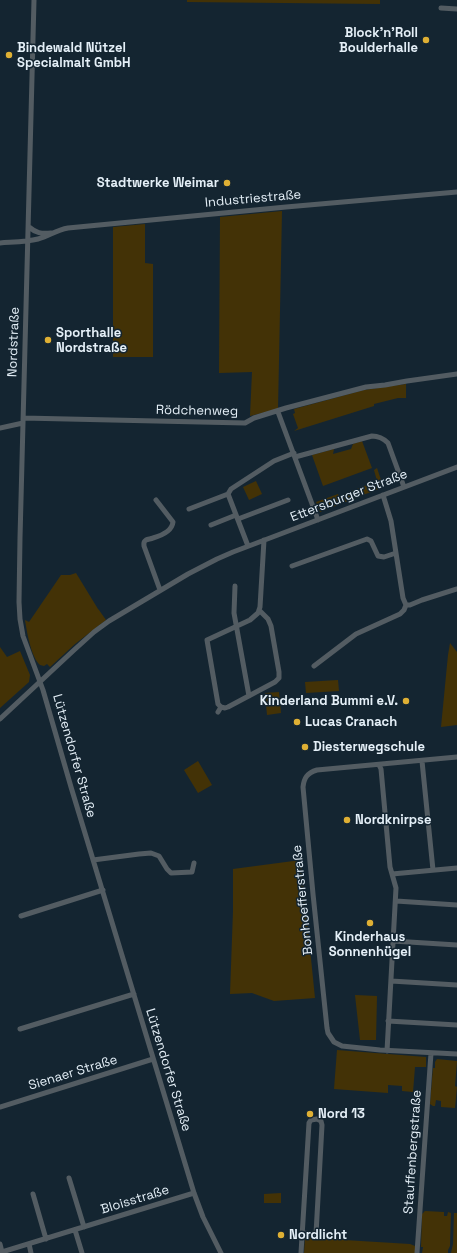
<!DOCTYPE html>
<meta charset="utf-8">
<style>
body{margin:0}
canvas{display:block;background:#142531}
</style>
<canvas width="457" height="1253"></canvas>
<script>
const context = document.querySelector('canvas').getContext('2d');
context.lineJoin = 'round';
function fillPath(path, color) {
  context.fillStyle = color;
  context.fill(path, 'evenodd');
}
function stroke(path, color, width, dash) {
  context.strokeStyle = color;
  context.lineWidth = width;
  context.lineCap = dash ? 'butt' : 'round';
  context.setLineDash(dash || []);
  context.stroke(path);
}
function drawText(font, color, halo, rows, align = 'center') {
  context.font = font + ' "Space Grotesk",sans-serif';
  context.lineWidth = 3;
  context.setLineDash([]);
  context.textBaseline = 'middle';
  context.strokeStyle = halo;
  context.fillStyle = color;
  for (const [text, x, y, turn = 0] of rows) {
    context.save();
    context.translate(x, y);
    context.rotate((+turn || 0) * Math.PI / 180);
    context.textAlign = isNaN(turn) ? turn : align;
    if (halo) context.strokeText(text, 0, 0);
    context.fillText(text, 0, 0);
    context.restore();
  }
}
const green = new Path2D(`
 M187 0H380V4L187 2Z
 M282 211 278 409 250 416 252 372 219 373 220 217Z
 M145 224V263L153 264V357H113V227Z
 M406 384V398H398L374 404V406L294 431 298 428 293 414 295 413 294 409 364 390Z
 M362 441 372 468 323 486 312 455 334 449 333 454 351 449 353 444Z
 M377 468 382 483 380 484 381 488 320 512 316 502 338 494 339 496 377 481 374 470Z
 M256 481 262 494 249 500 243 487Z
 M76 573 98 609 99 610 106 620 75 644 50 667 47 664 44 666 40 665C31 657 27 632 25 620L29 622 61 575H70Z
 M450 643 457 652V725L441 727 448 655Z
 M0 647 7 657 20 651 30 675 29 682 0 708Z
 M338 680 339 691 306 693 305 682Z
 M279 692 281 713 267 715 265 693Z
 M198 761 212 785 198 793 184 770Z
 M301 860 315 998 274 1001 252 993 230 994 233 911V869Z
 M355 995 377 996 376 1040H360Z
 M337 1050 426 1057V1067H415L413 1092 402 1091V1086L388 1085V1093L334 1089Z
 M437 1059 457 1061 455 1086 457 1087 455 1108 441 1107V1101L436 1100 435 1106H433L430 1104 433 1068H435V1062Z
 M281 1193V1203H264V1194Z
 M425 1211 444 1212V1216H447L448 1212 451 1213 450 1246 448 1250V1253H422L423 1247H421L422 1214Z
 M454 1213H457V1253H451L453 1244Z
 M307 1236 344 1240 410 1244 415 1246V1253H304L305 1238Z`);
const minor = new Path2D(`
 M34 0 20 538 19 602 20 619 23 636 43 690 71 787 194 1193 203 1217 221 1253
 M441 8 457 9
 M29 227C36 233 41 234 51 233
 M0 243C12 242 26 242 38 239 49 236 56 230 68 228L286 207 457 192
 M278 412 318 520
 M23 418 245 423 254 418 286 408 366 387 385 385 407 381 457 374
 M0 428 23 423
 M295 457 372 436C379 436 383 438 388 443L404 487
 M228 494 248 546
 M383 495 391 521 403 598 406 605
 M156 500 173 522C172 531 160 536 153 538 151 539 148 539 146 540 143 542 144 543 144 546L160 590
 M189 509 228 494 231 489 274 461 294 453
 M238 519 288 500
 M211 525 236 515
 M292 566 367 539 371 541 378 556 384 557 396 553
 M235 586 234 613 249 696
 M406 605H410L422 600 457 589
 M314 666 356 634 400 614 404 610 406 605
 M221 707 225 708 228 707 275 682 279 678V672L271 626 268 619 259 610
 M218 712 221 707 218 704 207 640 250 620 258 613 260 607 264 540
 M0 719 73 651 94 632 109 621 188 574 217 559 233 552 457 467
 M457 757 317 770C307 773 304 778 303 787L313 894 327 1028 328 1033 334 1042 342 1046 380 1050 457 1054
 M422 761 433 870
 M379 765 381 769 390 867 396 888 387 1051
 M93 860 139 854 151 853 159 856 167 869 171 873 192 872 194 863
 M392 874 457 868
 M396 901 457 905
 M21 916 103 890
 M393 941 457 945
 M391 981 457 985
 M388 1021 457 1025
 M20 1029 134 994
 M0 1107 153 1059
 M69 1178 84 1227
 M33 1194 46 1239
 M75 1230 82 1253
 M0 1244 2 1252 194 1193
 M29 1244 31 1253
 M301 1253 309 1123 311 1120 317 1119 321 1121 322 1125 316 1234 302 1233
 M417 1253 431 1053`);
const markers = [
 [426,40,4,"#dfb034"],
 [9,55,4,"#dfb034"],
 [227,183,4,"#dfb034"],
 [48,340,4,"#dfb034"],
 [406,701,4,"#dfb034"],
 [297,722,4,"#dfb034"],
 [305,747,4,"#dfb034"],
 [347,820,4,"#dfb034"],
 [370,923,4,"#dfb034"],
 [310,1114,4,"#dfb034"],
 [281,1235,4,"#dfb034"]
];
const poiNames = [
 ["Block'n'Roll",418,33,"right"],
 ["Boulderhalle",418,48,"right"],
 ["Bindewald Nützel",17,48],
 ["Specialmalt GmbH",17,63],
 ["Stadtwerke Weimar",219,183,"right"],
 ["Sporthalle",56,333],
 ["Nordstraße",56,348],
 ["Kinderland Bummi e.V.",398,701,"right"],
 ["Lucas Cranach",305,722],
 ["Diesterwegschule",313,747],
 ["Nordknirpse",355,820],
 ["Kinderhaus",370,937,"center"],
 ["Sonnenhügel",370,952,"center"],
 ["Nord 13",318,1114],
 ["Nordlicht",289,1235]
];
const streetNames = [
 ["Industriestraße",253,199,-5],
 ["Nordstraße",14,342,-88],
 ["Rödchenweg",197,411,1],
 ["Ettersburger Straße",349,496,-21],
 ["Lützendorfer Straße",74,756,74],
 ["Bonhoefferstraße",303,900,-96],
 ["Lützendorfer Straße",168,1070,73],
 ["Sienaer Straße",73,1073,-17],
 ["Stauffenbergstraße",413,1152,-86],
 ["Bloisstraße",135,1200,-17]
];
fillPath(green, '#433206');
stroke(minor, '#535c62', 5);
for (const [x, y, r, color] of markers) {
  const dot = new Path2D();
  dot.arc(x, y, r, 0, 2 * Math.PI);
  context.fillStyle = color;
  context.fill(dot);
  stroke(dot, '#142531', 1.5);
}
drawText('bold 13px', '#e4eff7', '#142531', poiNames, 'left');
drawText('13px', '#e4eff7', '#142531', streetNames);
</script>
